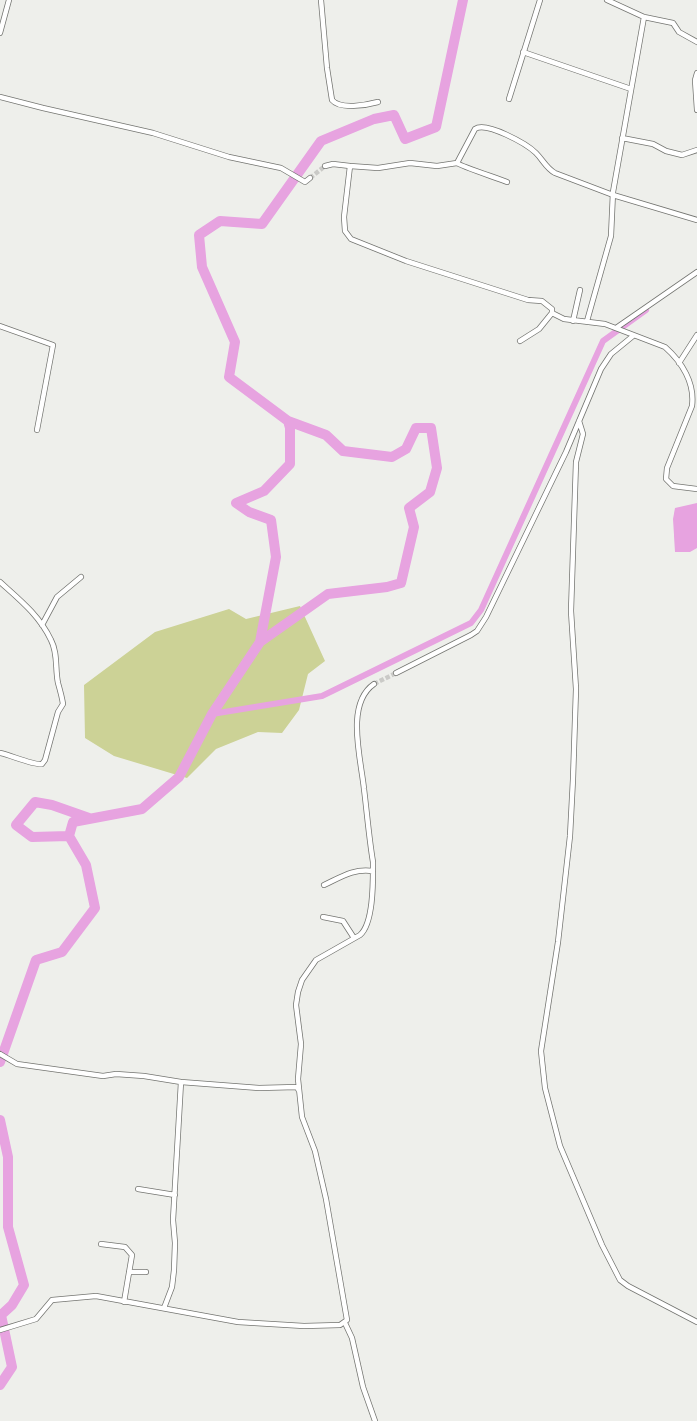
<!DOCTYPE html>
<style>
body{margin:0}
canvas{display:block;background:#eeefeb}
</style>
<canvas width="697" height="1421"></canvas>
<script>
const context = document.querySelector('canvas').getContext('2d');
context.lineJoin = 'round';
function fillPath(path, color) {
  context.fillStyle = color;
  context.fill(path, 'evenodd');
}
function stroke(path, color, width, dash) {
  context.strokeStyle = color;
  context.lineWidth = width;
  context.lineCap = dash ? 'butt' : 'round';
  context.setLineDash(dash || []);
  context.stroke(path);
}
const green = new Path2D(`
 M300 606 325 661 308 674 299 710 282 733 258 732 216 749 187 778 114 756 85 738 84 685 155 632 229 609 246 619Z`);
const water = new Path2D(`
 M697 503V548L690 552H675L673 519 675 508Z`);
const canal = new Path2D(`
 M212 714 322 696 471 623 481 610 603 341 646 310`);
const river = new Path2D(`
 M260 642 328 594 387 587 401 583 414 527 409 508 430 492 437 468 431 428H416L406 449 392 457 343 451 326 435 288 421
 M69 836 32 837 16 825 35 802 52 805 89 818
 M0 1062 36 960 62 952 95 908 86 865 69 836 73 822 142 809 179 777 212 714 260 642 276 557 271 520 249 512 236 503 264 491 290 464V428L288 421 229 377 235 342 202 267 199 235 220 221 262 224 321 141 374 119 394 115 405 139 436 127 463 0
 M0 1120 8 1157V1227L24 1285 12 1305 1 1315 12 1367 0 1385`);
const minorTunnel = new Path2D(`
 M310 178 325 166
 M374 684 396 673`);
const minor = new Path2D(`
 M321 0 327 68 332 100C340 110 367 105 378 102
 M607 0 644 17 673 23 679 32 697 42
 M0 33 9 0
 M523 52 631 89
 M697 73 695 80 697 110
 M0 97 43 108 153 133 229 157 281 168 305 182 310 178
 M509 99 540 0
 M622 138 653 144 666 151 682 155 697 150
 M457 163 475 129C486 121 527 144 536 153 543 160 546 168 555 173L613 195 697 220
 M325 166 333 164 350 166 344 217 345 231 351 239 406 261 528 300 542 301 552 309V313L564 319 605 324 665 347C682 362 695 383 692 406L667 468 666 479 673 486 697 489
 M350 166 378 168 410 163 437 166 457 163C460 166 500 179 507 182
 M573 321 580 290
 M587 321 611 236 613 192 644 17
 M0 326 53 345 37 430
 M616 328 697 272
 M520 341 539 329 552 313
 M679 363 697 335
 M579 421 583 434 576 462 571 611 576 689 573 779 570 836 558 942 541 1051 545 1088 560 1146 602 1245 620 1280 628 1286 697 1322
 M0 582C20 600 39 615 51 640 58 653 55 669 58 683 60 690 62 697 63 704L58 712 45 760 42 764C36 766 10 755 0 753
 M42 625 57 597 81 577
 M396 673 471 635 477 631 486 617 566 452 601 369 611 354 633 336
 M324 885C341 877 354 868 373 871
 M323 917 343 921 354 938
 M0 1054 17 1064 103 1076 116 1074 144 1076 181 1082 259 1088 297 1087 299 1091
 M138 1189 175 1195
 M101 1244 125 1247 132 1255 124 1302
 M129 1272H146
 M164 1308 172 1287 174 1270 175 1243 173 1220 181 1082
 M345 1323 352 1338 363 1387 375 1421
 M0 1330 36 1319 52 1300 96 1296 238 1322 304 1326 340 1325 347 1320 326 1199 315 1151 302 1117 298 1079 301 1044 296 1005 298 992 302 980 316 960 360 935C374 923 373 879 373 862 369 838 367 813 364 789 361 759 345 704 374 684`);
fillPath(green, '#ccd296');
fillPath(water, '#e7a3e0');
stroke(canal, '#e7a3e0', 6);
stroke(river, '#e7a3e0', 10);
stroke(minorTunnel, '#cacac7', 4.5, [4.5, 2]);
stroke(minor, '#747571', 6);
stroke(minor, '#fff', 4.5);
</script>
